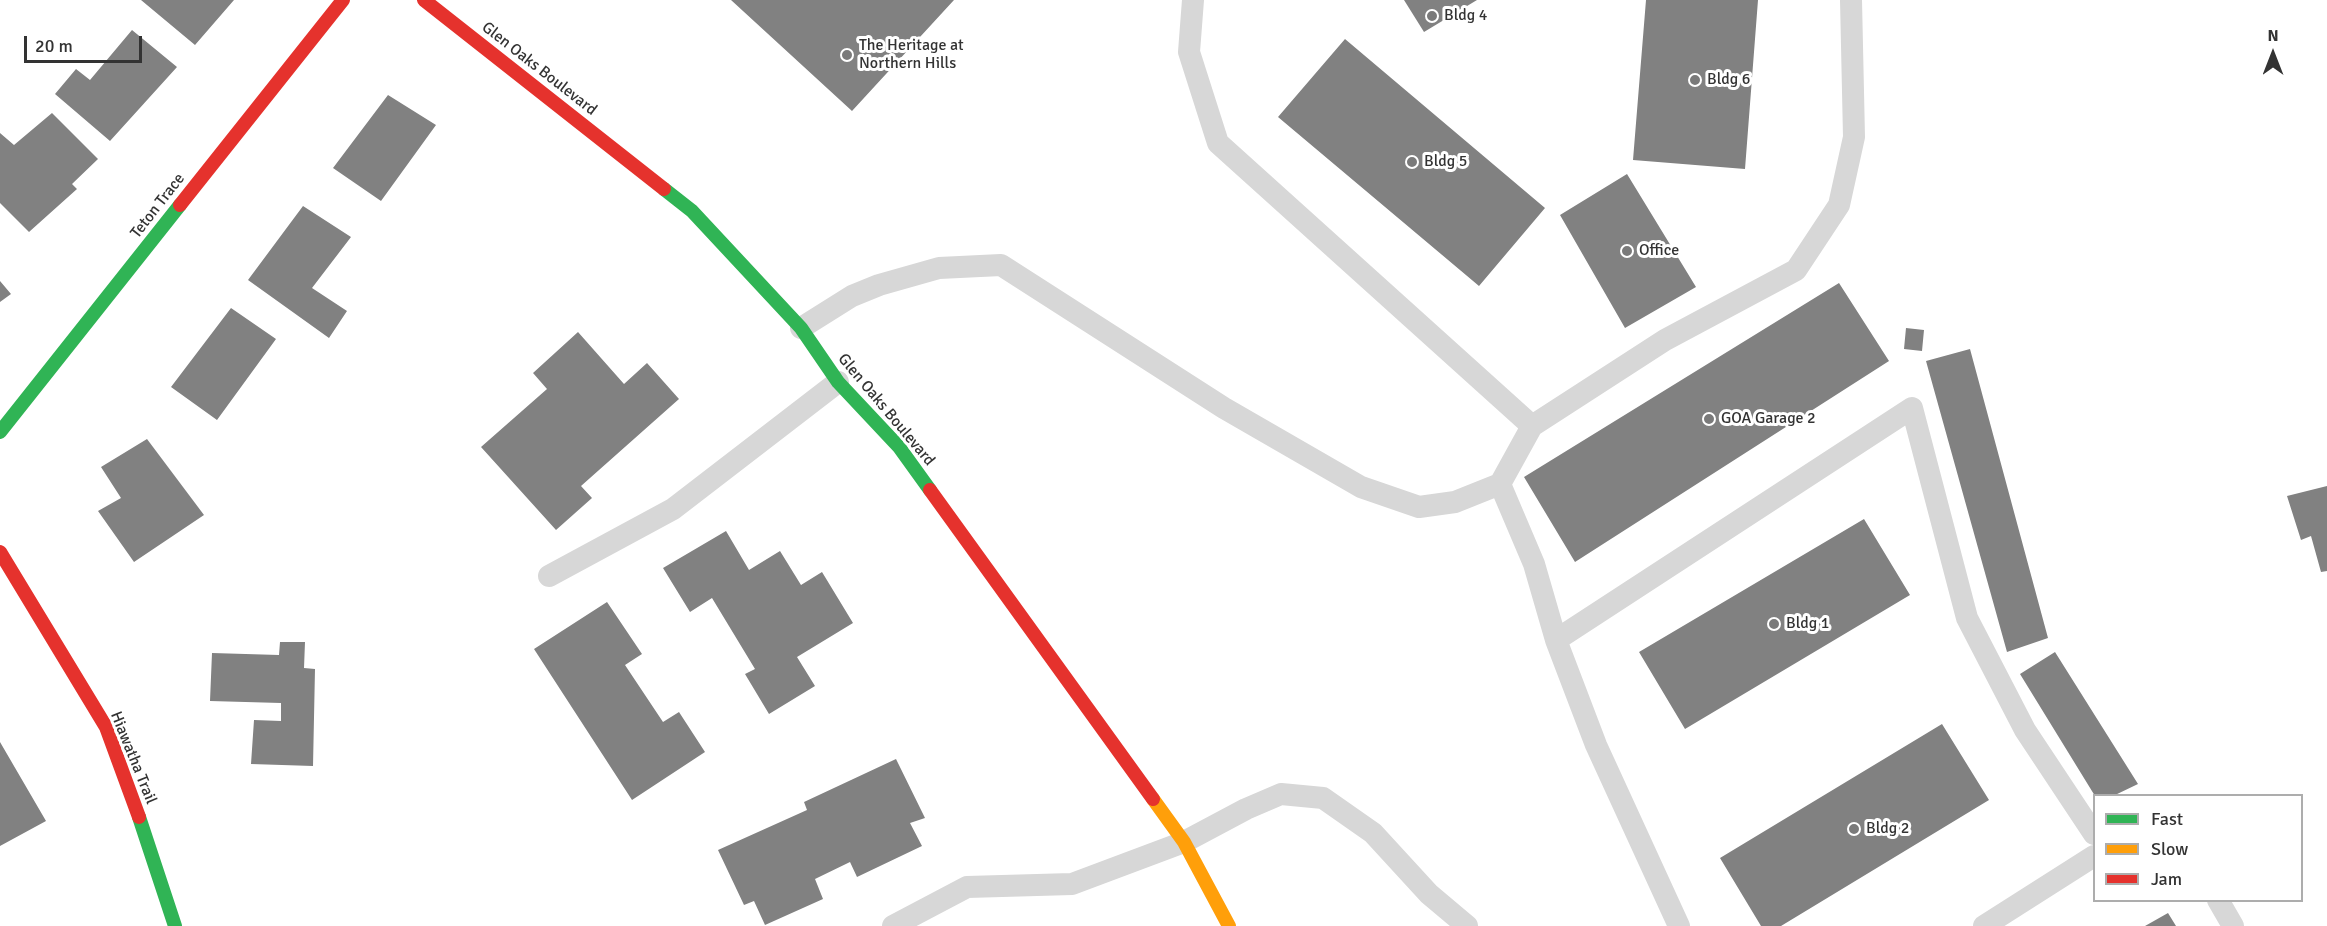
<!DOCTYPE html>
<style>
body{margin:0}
#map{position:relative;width:2327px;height:926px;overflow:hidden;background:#fff;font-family:Signika,sans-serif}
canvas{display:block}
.legend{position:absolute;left:2093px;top:794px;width:210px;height:108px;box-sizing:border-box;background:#fff;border:2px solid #adadad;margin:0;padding:8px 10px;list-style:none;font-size:18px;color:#333}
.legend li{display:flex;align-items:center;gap:12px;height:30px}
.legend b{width:30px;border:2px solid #adadad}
.north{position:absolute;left:2243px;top:24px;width:60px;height:60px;-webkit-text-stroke:4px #fff;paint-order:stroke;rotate:0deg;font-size:16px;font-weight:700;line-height:24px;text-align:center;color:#333}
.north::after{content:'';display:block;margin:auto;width:21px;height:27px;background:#333;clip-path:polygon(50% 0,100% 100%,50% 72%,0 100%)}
.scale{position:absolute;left:24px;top:36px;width:118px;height:27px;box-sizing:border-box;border:3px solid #333;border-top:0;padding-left:8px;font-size:18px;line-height:21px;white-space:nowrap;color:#333;-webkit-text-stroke:4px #fff;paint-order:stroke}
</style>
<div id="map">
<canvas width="2327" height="926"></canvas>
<ul class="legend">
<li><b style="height:8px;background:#30b455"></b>Fast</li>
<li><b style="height:8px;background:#ff9f0a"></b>Slow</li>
<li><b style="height:8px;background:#e5322d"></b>Jam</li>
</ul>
<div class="north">N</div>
<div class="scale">20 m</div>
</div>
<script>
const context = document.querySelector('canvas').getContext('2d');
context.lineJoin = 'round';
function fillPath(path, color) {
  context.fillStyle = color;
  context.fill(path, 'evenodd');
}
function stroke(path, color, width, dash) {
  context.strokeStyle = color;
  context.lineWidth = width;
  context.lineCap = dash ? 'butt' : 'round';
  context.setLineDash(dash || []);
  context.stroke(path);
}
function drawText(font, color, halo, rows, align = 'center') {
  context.font = font + ' Signika,sans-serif';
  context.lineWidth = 6;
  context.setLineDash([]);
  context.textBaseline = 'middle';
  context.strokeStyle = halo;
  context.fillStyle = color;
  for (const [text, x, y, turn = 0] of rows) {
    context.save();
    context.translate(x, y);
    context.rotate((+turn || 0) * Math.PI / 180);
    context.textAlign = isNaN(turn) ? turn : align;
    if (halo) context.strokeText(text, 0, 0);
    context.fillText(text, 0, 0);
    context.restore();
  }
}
const building = new Path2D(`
 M141 0H234L195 45Z
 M731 0H954L852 111Z
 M1404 0H1477L1424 32Z
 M1646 0H1758L1745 169 1633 160Z
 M132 30 177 67 110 141 55 94 76 69 90 80Z
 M1345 39 1545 208 1479 286 1278 117Z
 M388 95 436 125 381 201 333 168Z
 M52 113 98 159 72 184 77 189 29 232 0 203V133L14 145Z
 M1627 174 1696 287 1625 328 1560 215Z
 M303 206 351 237 312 288 347 311 329 338 248 280Z
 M0 281 11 294 0 302Z
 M1839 283 1889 361 1575 562 1524 477Z
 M231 308 276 339 217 420 171 387Z
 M1906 328 1924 330 1922 351 1904 349Z
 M578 332 624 384 647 363 679 399 581 486 592 498 556 530 481 447 547 389 533 373Z
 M1970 349 2048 638 2007 652 1926 361Z
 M147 439 204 515 134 562 98 511 121 498 101 467Z
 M2327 486V571L2321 572 2311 536 2301 540 2287 496Z
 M1864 519 1910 595 1685 729 1639 652Z
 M726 531 749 570 780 551 801 585 822 572 853 623 797 657 815 686 769 714 745 674 755 669 712 598 690 612 663 568Z
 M607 602 642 654 625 665 663 722 679 712 705 752 632 800 534 649Z
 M280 642H305L304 668 315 669 313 766 251 764 254 720 281 721V703L210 701 212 653 279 655Z
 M2055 652 2138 784 2113 796H2095L2020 674Z
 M1942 724 1989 800 1781 926H1761L1720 858Z
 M0 742 46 821 0 846Z
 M896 759 925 818 910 823 922 846 857 877 850 862 815 879 823 899 765 925 754 901 744 905 718 850 807 810 804 802Z
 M2168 913 2176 926H2145Z`);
const lane = new Path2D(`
 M1193 0 1189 52 1218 143 1532 426 1665 340 1796 270 1839 205 1854 137 1851 0
 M801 328 852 296 879 285 939 268 1001 265 1224 408 1361 487 1419 507 1455 502 1500 484 1532 426
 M1500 484 1534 564 1556 640 1596 745 1679 926
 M549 576 673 509 838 382
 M1556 640 1912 408 1967 618 2025 730 2094 834
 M2218 900 2233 926
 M893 926 967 887 1072 884 1184 842 1246 809 1281 794 1323 798 1373 833 1429 894 1467 926
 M1984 926 2094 856`);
const fast = new Path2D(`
 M664 189 692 211 801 328 838 382 899 447 930 490
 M0 432 180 205
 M139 817 175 926`);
const slow = new Path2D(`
 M1153 799 1184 842 1229 926`);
const jam = new Path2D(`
 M424 0 664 189
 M180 205 343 0
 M930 490 1153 799
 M0 552 106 727 139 817`);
const markers = [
 [1432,16,6,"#7a7a7a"],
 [847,55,6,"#7a7a7a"],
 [1695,80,6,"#7a7a7a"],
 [1412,162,6,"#7a7a7a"],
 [1627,251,6,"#7a7a7a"],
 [1709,419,6,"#7a7a7a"],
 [1774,624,6,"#7a7a7a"],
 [1854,829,6,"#7a7a7a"]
];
const poiNames = [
 ["Bldg 4",1444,16],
 ["The Heritage at",859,46],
 ["Northern Hills",859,64],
 ["Bldg 6",1707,80],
 ["Bldg 5",1424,162],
 ["Office",1639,251],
 ["GOA Garage 2",1721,419],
 ["Bldg 1",1786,624],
 ["Bldg 2",1866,829]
];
const streetNames = [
 ["Glen Oaks Boulevard",539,69,38],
 ["Teton Trace",158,206,-52],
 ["Glen Oaks Boulevard",886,410,50],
 ["Hiawatha Trail",133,758,68]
];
fillPath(building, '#818181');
stroke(lane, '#d7d7d7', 22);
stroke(fast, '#30b455', 14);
stroke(slow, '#ff9f0a', 14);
stroke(jam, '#e5322d', 14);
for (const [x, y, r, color] of markers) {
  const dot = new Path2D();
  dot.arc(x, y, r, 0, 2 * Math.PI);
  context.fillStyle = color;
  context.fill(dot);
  stroke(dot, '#fff', 2);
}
drawText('16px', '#333', '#fff', poiNames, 'left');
drawText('16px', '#333', '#fff', streetNames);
</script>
